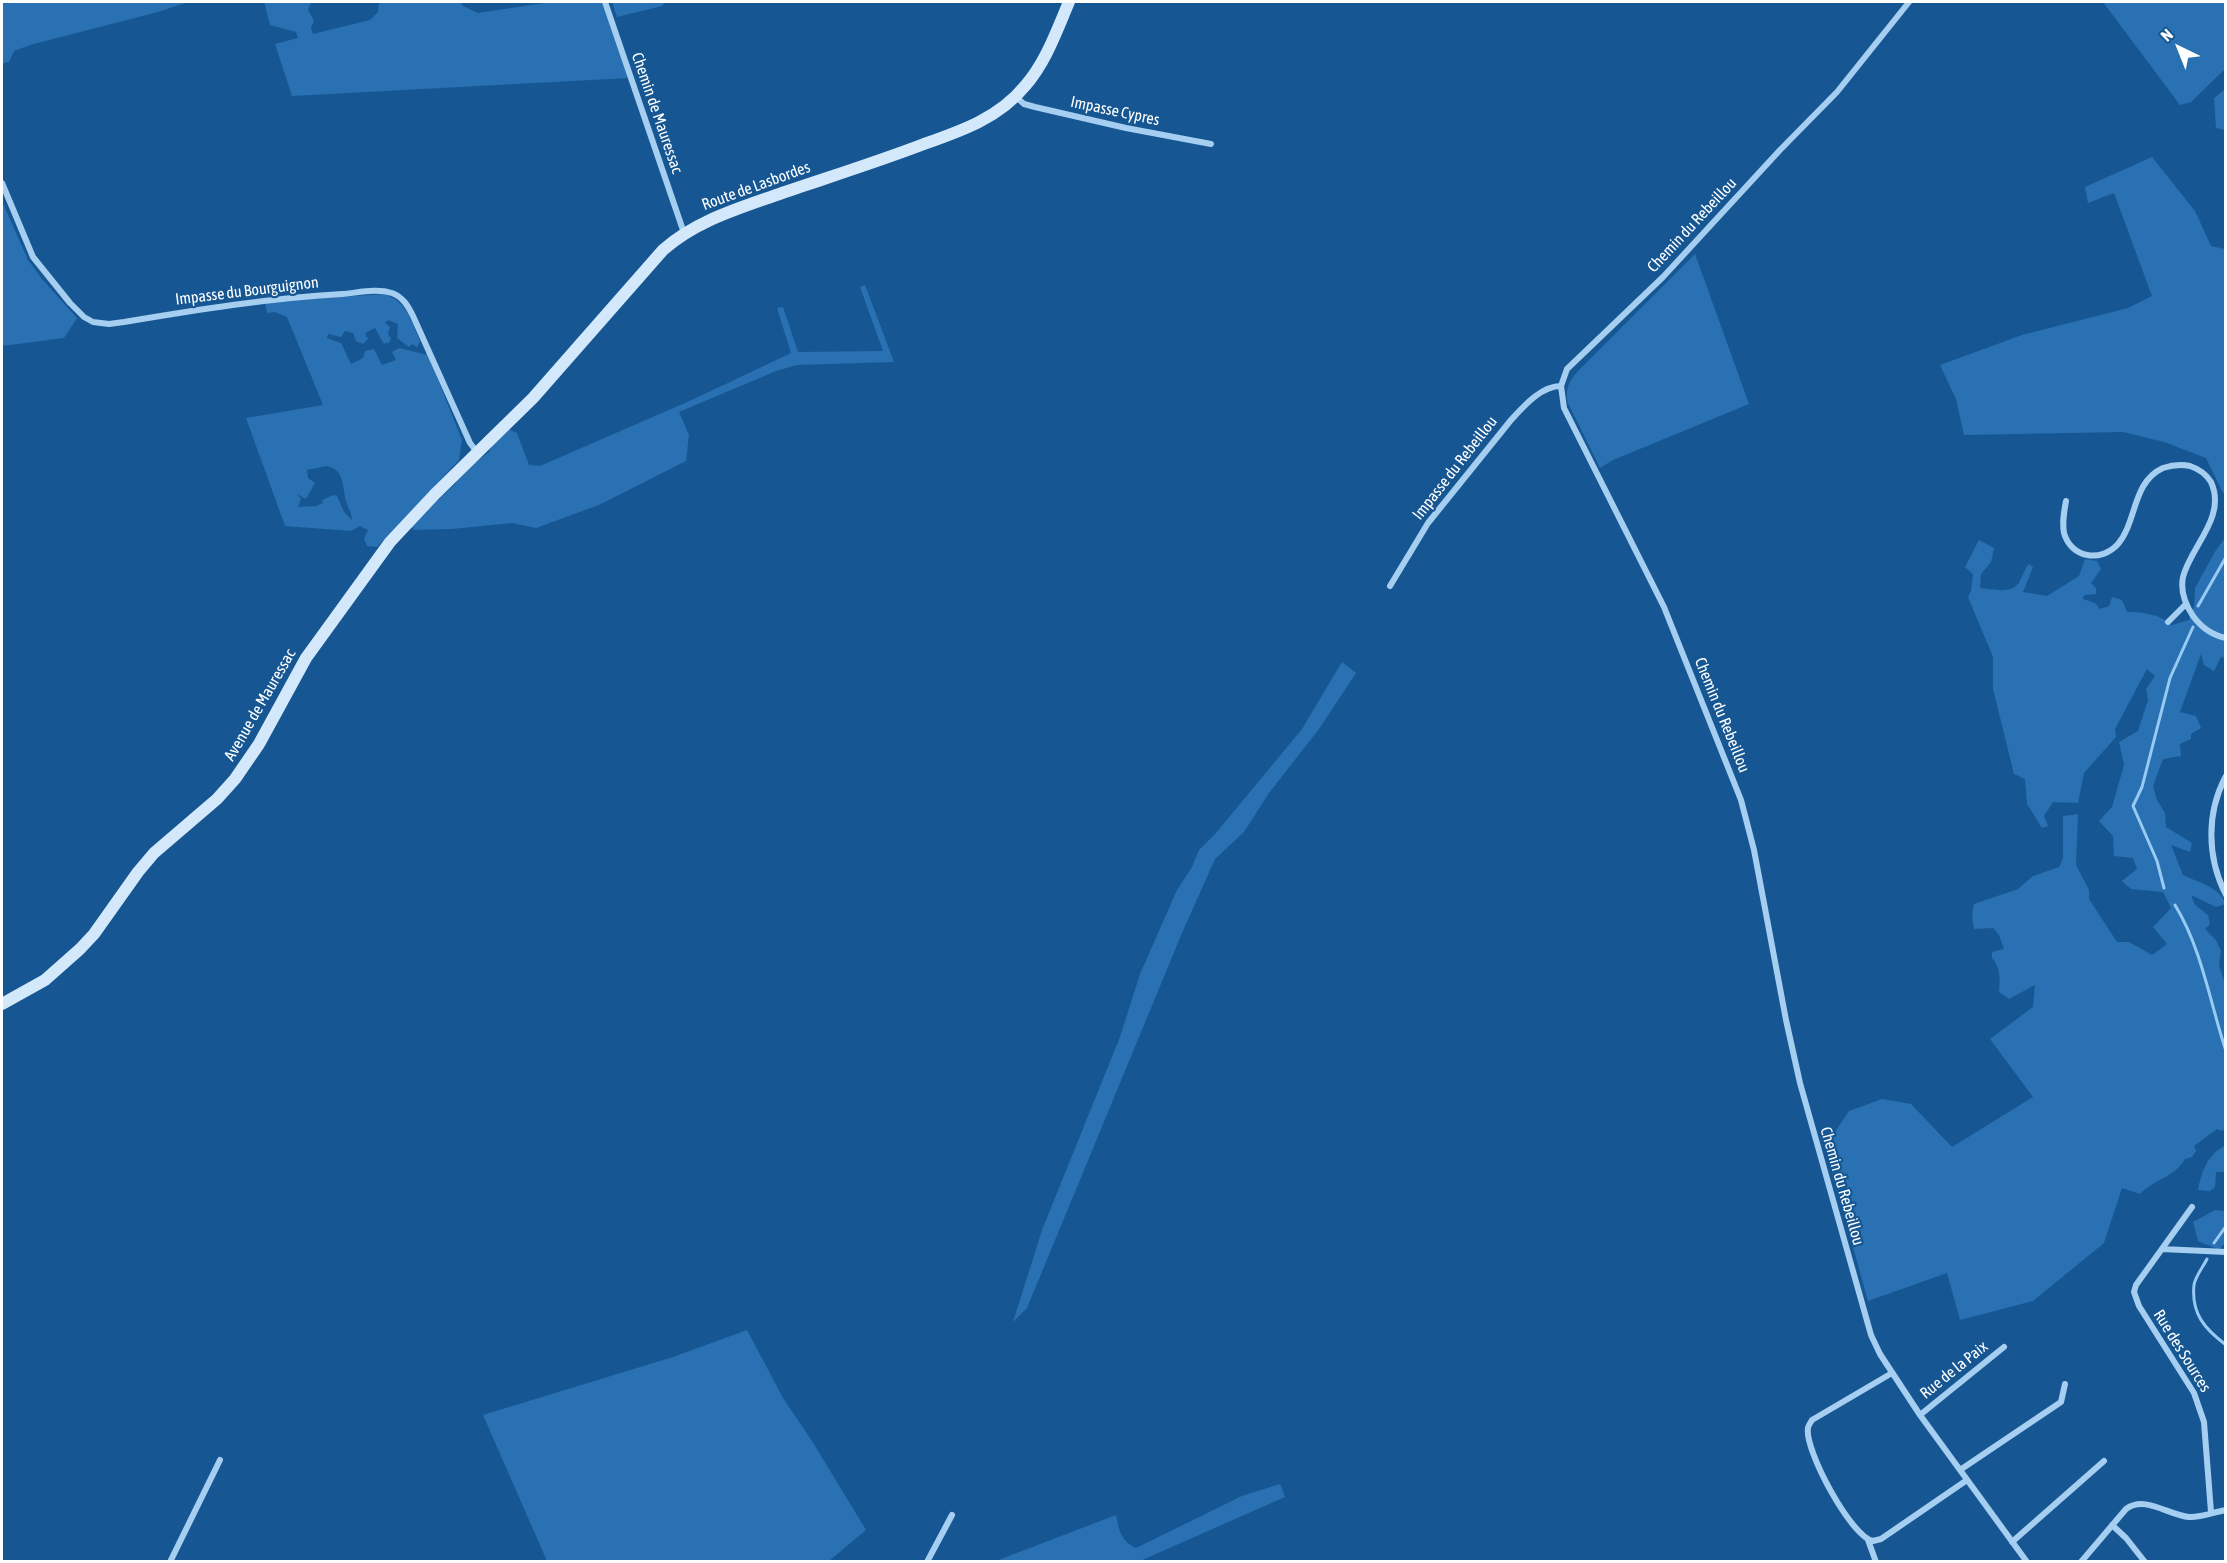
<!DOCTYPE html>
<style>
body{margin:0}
#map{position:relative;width:2227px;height:1563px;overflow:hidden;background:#165793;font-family:"Asap Condensed",sans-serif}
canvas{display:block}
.frame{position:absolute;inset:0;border:3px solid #fff;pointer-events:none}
.north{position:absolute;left:2149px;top:18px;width:60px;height:60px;-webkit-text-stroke:4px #165793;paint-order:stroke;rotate:317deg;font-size:16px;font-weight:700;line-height:24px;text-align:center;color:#fff}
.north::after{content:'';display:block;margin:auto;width:21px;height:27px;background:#fff;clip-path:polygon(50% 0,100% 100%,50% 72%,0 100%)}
</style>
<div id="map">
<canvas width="2227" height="1563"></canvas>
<div class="frame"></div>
<div class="north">N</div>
</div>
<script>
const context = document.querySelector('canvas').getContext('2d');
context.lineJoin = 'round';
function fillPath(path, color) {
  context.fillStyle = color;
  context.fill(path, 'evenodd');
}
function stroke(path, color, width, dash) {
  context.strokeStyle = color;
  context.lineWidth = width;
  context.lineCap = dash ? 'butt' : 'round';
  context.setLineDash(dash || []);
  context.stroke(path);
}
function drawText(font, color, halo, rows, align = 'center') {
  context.font = font + ' "Asap Condensed",sans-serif';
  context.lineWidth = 4.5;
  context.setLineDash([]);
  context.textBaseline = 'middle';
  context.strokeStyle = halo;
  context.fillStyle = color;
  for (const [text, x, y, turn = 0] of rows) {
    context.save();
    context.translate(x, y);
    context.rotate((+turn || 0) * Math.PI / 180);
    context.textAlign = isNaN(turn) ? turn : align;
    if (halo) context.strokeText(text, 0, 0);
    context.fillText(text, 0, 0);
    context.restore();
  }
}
const green = new Path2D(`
 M2 2H188L158 12 30 45 14 51 9 62 2 63Z
 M264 2H311L308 10 314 21 311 27 313 34 370 20 378 12 379 2H461L463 6 478 13 551 2H602L628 78 292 96 275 44 298 38 296 32 270 25Z
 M612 2H665L662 6 617 17Z
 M2103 2H2225V69L2191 102 2180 105Z
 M2225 89V130L2216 128 2214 98Z
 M2152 157 2195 211 2211 246 2225 249V495L2222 491 2206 458 2164 442 2123 432 1964 435 1956 399 1940 365 2022 335 2128 308 2152 296 2114 193 2088 203 2085 187Z
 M2 201 28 260 42 279 77 318 64 338 2 346Z
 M1695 254 1749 404 1613 460 1600 468 1568 403C1563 384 1575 374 1588 361Z
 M865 285 894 362 797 365 776 371 679 412 689 435 686 461 599 505 536 528 512 523 452 529 414 530 408 523 423 506 439 499 456 483 459 475 489 452 496 438 508 429 517 433 529 465 540 466 694 399 791 353 777 308 783 307 798 352 883 351 860 287Z
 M385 294C407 302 411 321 420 341L417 347 412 344 409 347 397 338 398 324 388 320 385 323 390 327 388 334 391 339 388 344 387 342 384 344 375 328 365 333 368 339 363 344 356 341 353 333 345 331 341 337 328 334 327 338 341 343 351 364 363 358 365 351 374 349 382 365 396 360 392 352 399 348 428 355 462 440 459 460 377 547 367 546 364 539 368 530 360 526 351 531 285 526 246 418 323 405 287 317 275 312 267 313 265 302ZM327 466C345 470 342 486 346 501 348 508 352 513 352 520L344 512 337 496 333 495 322 500 323 503 316 506 298 507 301 499 297 494 306 499 315 483 308 478 307 470Z
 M2225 538V658L2221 657 2214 671 2204 665 2201 654 2180 712 2196 716 2201 728 2191 734V739L2180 744 2181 756 2163 759 2153 786 2157 800 2165 813 2166 827 2192 843 2190 852 2171 845 2183 875C2197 882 2222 888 2225 904L2216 907 2191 895 2195 905 2208 915 2210 924 2205 929 2216 940 2221 951 2219 966 2226 986 2225 1129 2222 1131 2217 1129 2194 1146 2196 1151 2192 1157 2185 1159C2175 1177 2153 1180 2140 1194L2122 1188 2104 1243 2033 1301 1960 1320 1947 1273 1868 1301 1825 1147 1849 1111 1882 1099 1911 1104 1952 1147 2033 1097 1990 1039 2033 1007 2035 985 2009 999 1999 992C2000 980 2001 968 1992 958V952L2004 949 1999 935 1993 928 1974 929 1972 915 1974 904 2018 889 2033 876 2059 867 2063 858V816L2078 814 2076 865 2089 890V899L2117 942H2129L2152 955 2167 944 2153 927 2171 908 2163 892 2131 889 2122 881 2137 869 2133 858 2114 856 2113 836 2099 821 2112 807 2124 765 2119 742 2138 731 2148 700 2146 689 2155 676 2147 669 2115 729 2116 737 2084 773 2078 803 2053 802 2044 816 2048 826 2042 828 2027 804 2025 779 2014 774 1993 689V657L1968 597 1971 591 1973 574 1965 567 1979 540 1994 548 1991 562 1981 574 1980 588C1993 589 2013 595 2020 581 2023 575 2024 570 2029 564L2033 567 2023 592 2047 596 2079 576 2085 559 2097 561 2101 569 2091 583 2096 588V594L2084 595 2083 599 2095 603 2100 609 2109 606 2112 597 2122 600 2127 612C2143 612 2159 614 2172 625L2189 620 2194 607 2195 588 2216 550Z
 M1342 662 1356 673 1319 729 1269 793 1244 832 1215 859 1182 933 1027 1308 1013 1322 1042 1230 1120 1037 1140 974 1177 890 1192 867 1199 850 1216 833 1302 729Z
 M2225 1146V1172H2216L2215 1187 2210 1191 2198 1190C2201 1173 2208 1153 2225 1146Z
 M2215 1210 2225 1211V1243L2219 1250 2198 1241 2193 1222Z
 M747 1330 783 1398 812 1441 866 1530 829 1561H547L483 1415 673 1357Z
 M1280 1484 1285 1497 1140 1561H996L1116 1515C1119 1531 1121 1541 1136 1548L1242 1496Z`);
const stream = new Path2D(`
 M2198 606 2226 557
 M2164 888 2157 861 2133 806 2142 787 2170 678 2193 627
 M2175 905C2202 949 2210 1003 2226 1051
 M2214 1243 2226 1226
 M2207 1259C2203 1267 2195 1277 2194 1285 2191 1314 2205 1329 2226 1345`);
const street = new Path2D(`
 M605 2 684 233
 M1909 2 1837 92 1780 150 1663 277 1567 369 1561 386 1564 408 1664 607 1741 800 1754 850 1786 1020 1800 1083 1871 1335 1880 1354 1920 1415 2027 1562
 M1016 97 1024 104 1035 107 1126 128 1211 144
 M2 183 33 257 70 303 84 317 93 322 109 324 124 322C196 310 269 298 342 294 357 293 376 288 392 293 403 297 408 306 413 316L470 443 477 452
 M2066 501C2064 512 2062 522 2064 533 2071 558 2101 563 2118 544 2137 522 2132 482 2163 468 2172 465 2181 464 2190 466 2199 469 2206 474 2211 482 2227 517 2191 546 2183 577 2180 592 2185 604 2193 616 2201 627 2211 635 2226 638
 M1390 586 1428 523 1511 420C1524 406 1541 386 1561 386
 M2168 622 2186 604
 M2226 776C2206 813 2207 858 2226 895
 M2192 1207 2136 1285 2134 1292 2139 1306 2194 1393 2204 1422 2211 1512
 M2162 1249 2226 1252
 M1892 1373 1812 1420C1811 1422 1808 1426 1808 1428 1804 1449 1851 1537 1873 1541L1881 1539 1967 1480
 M1920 1415 2004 1347
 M1960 1470 2061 1402 2065 1384
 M2112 1525 2126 1538 2145 1562
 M1868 1540 1876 1562
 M2012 1542 2104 1461
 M170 1562 220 1460
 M927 1562 952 1515
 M2081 1562 2126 1509C2145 1495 2168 1515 2189 1517 2200 1518 2214 1512 2226 1510`);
const secondary = new Path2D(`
 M2 1004 45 980 80 949 94 934 138 872 154 853 217 799 235 779 259 744 306 658 390 542 435 494 533 398 663 250C697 220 740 208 782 193 829 177 877 162 924 144 961 131 999 118 1025 86 1046 62 1057 30 1069 2`);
const streetNames = [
 ["Impasse Cypres",1115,111,12],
 ["Chemin de Mauressac",657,113,71],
 ["Route de Lasbordes",756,186,-20],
 ["Chemin du Rebeillou",1692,225,-47],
 ["Impasse du Bourguignon",247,291,-7],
 ["Impasse du Rebeillou",1455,468,-52],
 ["Avenue de Mauressac",260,705,-60],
 ["Chemin du Rebeillou",1722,715,68],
 ["Chemin du Rebeillou",1842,1186,74],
 ["Rue des Sources",2182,1351,58],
 ["Rue de la Paix",1954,1370,-39]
];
fillPath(green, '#2971b2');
stroke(stream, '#98caf3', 3);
stroke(street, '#a6cef1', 6);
stroke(secondary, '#d4e8fb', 12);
drawText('16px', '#fff', '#165793', streetNames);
</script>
